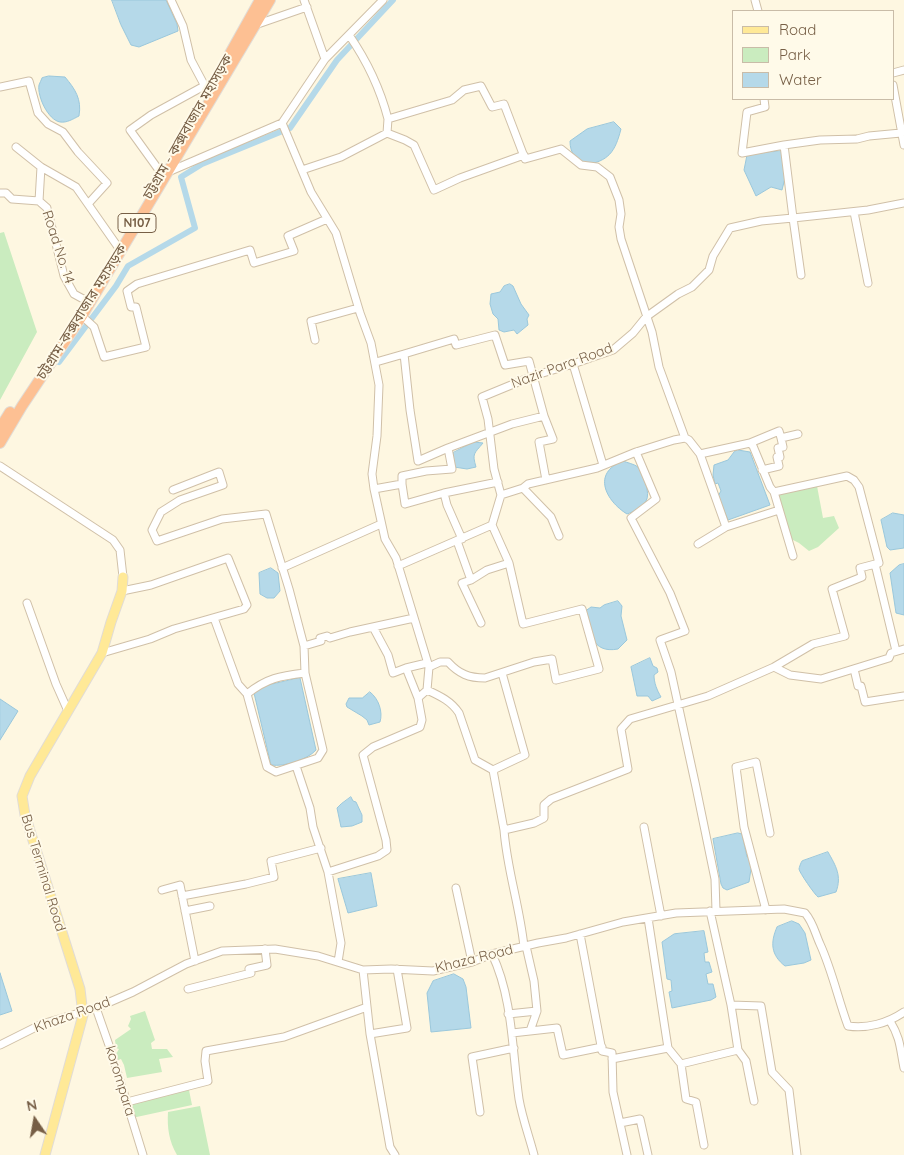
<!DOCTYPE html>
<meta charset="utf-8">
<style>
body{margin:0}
#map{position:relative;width:904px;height:1155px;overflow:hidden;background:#fef7e1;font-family:Quicksand,sans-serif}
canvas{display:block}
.legend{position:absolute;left:732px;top:10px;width:162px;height:90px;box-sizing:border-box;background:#fffae9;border:1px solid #c9bca8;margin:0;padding:6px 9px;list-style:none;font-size:15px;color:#775f46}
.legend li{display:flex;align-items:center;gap:10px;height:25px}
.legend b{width:25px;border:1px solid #c9bca8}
.north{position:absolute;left:10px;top:1095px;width:50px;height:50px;-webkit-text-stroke:4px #fffae9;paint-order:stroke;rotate:348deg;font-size:14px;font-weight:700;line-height:20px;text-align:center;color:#775f46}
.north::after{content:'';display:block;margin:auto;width:18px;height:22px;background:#775f46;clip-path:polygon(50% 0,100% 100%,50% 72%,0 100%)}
</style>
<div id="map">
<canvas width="904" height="1155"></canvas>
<ul class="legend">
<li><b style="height:6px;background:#ffe997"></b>Road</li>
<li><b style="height:14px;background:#caecbf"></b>Park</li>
<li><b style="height:14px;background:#b5d9e9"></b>Water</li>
</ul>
<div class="north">N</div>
</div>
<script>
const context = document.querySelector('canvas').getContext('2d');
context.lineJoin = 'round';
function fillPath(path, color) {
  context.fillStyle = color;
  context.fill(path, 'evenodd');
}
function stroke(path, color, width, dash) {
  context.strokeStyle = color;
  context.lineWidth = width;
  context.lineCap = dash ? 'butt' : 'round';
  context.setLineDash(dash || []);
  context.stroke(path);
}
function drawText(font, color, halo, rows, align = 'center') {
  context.font = font + ' Quicksand,"Noto Sans Bengali",sans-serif';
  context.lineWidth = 4;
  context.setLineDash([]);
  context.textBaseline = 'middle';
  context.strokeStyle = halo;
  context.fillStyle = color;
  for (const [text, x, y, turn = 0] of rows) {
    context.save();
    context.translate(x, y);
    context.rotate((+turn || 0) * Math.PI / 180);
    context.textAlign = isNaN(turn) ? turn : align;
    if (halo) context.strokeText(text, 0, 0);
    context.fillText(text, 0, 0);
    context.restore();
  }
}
const green = new Path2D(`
 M4 232 37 332 0 400V233Z
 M817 486 823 518 834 516 839 528 818 547 809 551 799 543 791 539 778 494Z
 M145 1011 155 1040 151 1043 152 1049H167L173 1057 159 1059 162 1072 127 1078 124 1065 121 1059 118 1060 116 1054 119 1049 116 1048 115 1040 131 1029 128 1026 131 1019 130 1016Z
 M189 1090 192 1105 132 1118 129 1104Z
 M200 1106 210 1155H177C169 1141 167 1128 168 1112Z`);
const water = new Path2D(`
 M112 0H166L177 24 178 31 139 47 131 45 121 25Z
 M49 76 65 77C75 89 82 99 79 116 73 119 67 123 60 122 48 120 37 96 39 85 40 83 41 80 42 78Z
 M614 122 621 129C615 152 609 161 585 165 575 158 570 153 570 141L587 129Z
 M782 151 785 178 782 190 771 187 756 196 744 170 747 155Z
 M510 284 513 286 521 304 529 315 527 319 528 325 517 334 514 330 504 332 499 330 498 319 493 314 490 304 491 294 500 292 504 286Z
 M474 442 483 443C474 454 472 453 476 467L467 469 454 467 453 453Z
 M738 450 750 452 770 505 728 520 718 496 721 491 718 483 715 484 713 475 714 465 728 460 734 452Z
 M623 461C628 463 634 464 638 467 643 473 651 494 646 501 643 507 633 512 627 514 606 501 591 473 623 461Z
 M893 513 904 515V548L890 550 887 547 881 520Z
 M904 564V615L896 613 890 573 899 565Z
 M271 568 278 573 280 591 274 598H267L260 594 259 573Z
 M618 601 622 606 621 616 627 640 618 649C591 654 590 631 584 612L591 607 600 608 604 605Z
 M650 658 653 666 657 668 658 672 654 675C654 683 657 690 661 697L652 701 648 696H637L631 667Z
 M300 678 316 750C307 760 284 767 271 765L254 693 264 686Z
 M370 692C379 699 383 712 380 722L369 725 367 720 362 716 347 707 346 704 349 698H362Z
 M0 699 18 711 0 740Z
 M351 797 353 801 356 802 362 815V822L352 826 341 827 337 808 341 804Z
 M738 833 742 834 747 857H749L753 869H751L749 882 727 890 723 888 721 884 713 839Z
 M828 852C836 866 842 876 836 892L818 897C815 895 799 872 799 869 799 868 801 862 802 861Z
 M371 873 377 906 348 913 338 879Z
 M792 921 799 924 805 933 811 960 804 963 785 966C771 955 770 943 777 927Z
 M704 931 708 952 704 953 705 962H709L712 972 706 974 708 984H713L716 997 711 1000 672 1008 669 992 672 991 671 980 667 979 662 942 674 934Z
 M0 973 12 1011 0 1015Z
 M454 974 463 979 466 987 471 1028 431 1032 427 993 433 981Z`);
const canal = new Path2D(`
 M59 362 116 286 128 266 195 228 181 177 202 164 290 128 337 60 393 0`);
const minor = new Path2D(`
 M171 0 183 26 191 60 208 92
 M304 0 325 59
 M755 0 758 11
 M255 25 307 7
 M349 35C367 61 380 88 388 119
 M893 73 904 70
 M893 85 904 145
 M0 87 29 81 38 113 48 124 63 132 78 152 107 183 88 204
 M764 99 765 107 747 112 742 153 784 145
 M282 123 311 192 336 233 360 313 371 343 379 385 377 436 372 474 374 489 385 539 396 558 429 667 427 690C440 696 451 701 459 713L475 760 493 770 504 830
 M387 133 405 140 414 145 434 190 460 178 524 155
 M16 147 41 167 76 187 118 247
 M302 170 341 157 387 133 388 119 452 100 464 90 481 86 492 107 504 104 525 159 561 149 581 165 597 167 610 177 619 200 621 214 619 227 621 239 652 332 659 367 685 438
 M168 172 282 123 325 59 383 0
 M161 173 130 130 151 115 204 86
 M0 193H6L12 199 39 201 47 208 64 276 74 294 85 300
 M39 201 41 167
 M854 212 868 283
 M801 275 793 218 868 210 904 203
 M82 316 94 327 104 357 146 347 136 307H131L127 291 137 284 250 250 254 263 294 251 288 236 327 219
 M315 340 311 321 358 308
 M376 362 404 354 410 410 418 461 448 448
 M573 364 603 465
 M544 416 553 439 539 442 546 480
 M750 443 779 431 781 438
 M636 452 656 499 631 518 670 593 685 631 660 640 671 672 696 787 715 879 716 911
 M700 454 726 527 779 510
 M0 466 113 540 120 550 123 577
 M762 470 779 466 777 457H780L778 448 783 447 781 438 798 434
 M402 484 405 504 444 493 447 505 462 539
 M523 488 551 517 559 536
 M374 489 402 484V476L426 471 452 469 448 448 512 424 544 416 529 361 505 365 495 335 456 345 454 339 404 354
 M173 490 219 472 223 485 180 500 161 512 152 530 157 541 222 519 266 514 289 589 304 646 305 673 323 750 318 758 276 772 267 767 247 694 238 684 214 618
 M774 492 793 556
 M444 493 498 482
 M501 495 523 488 528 484 597 468 636 452 674 440 685 438 689 440 700 454 750 443 753 446 770 487 774 492 847 476 854 480 859 487 879 563 860 568 862 577 832 589 845 636 813 644 774 667
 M457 541 471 580 462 583 481 623
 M698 544 726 527
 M875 564 896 651
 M398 566 492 525 501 495 494 469 488 419 482 397 533 376 573 364 613 350 633 333 646 317 678 294 692 287 709 270 713 256 730 228 761 221 793 218 784 145 820 140 857 139 869 136 901 133
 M282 568 381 524
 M471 580 487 570 509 563
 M27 603 56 684 68 711
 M373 627 388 655 393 673 406 668
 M304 646 321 641 320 638 327 636 330 638 350 632 414 618
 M102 653 150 639 174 629 244 609 247 605 228 558 151 585 122 591
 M429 667 440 662H448C459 674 469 678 485 678L534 662 552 659 556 680 599 669 582 609 523 624 509 563 492 525
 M854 669 858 686H861L865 702 904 696
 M247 694C267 678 280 676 305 673
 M418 698 406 668 427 663
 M296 766 310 808 313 827 328 872 341 943 338 962
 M493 770 525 755 502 673
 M644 827 661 916
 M328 872 378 856 387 850 386 840 363 755 373 747 420 727 422 720 418 698 427 690
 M456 888 472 962
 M162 890 180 885 195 961
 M182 896 246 884 274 877 271 861 321 848
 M766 910 744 827 736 767 756 762 770 833
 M185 911 210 906
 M710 911 731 1005
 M648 918 668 1048
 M580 934 602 1051 612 1053 613 1092 627 1155
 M526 946 534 981 537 1011 530 1031
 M524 947C520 907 507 870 504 830L534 823 544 818V805L551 799 628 769 621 729 630 719 708 696 774 667 790 675 821 679 889 658 891 653 904 649
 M492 954C513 998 512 1051 519 1099 522 1117 529 1136 534 1155
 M363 970 370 1034 390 1147 395 1155
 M188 989 251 973 249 969 267 965 265 949
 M96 1008 110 1048 143 1155
 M508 1014 537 1011
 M890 1021C901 1039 900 1049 904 1068
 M512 1033 557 1028 563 1055 602 1047
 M370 1034 407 1028 397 969
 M0 1045 42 1024 96 1008 133 992 186 964 222 951 275 949 318 956 363 970 391 969 433 971 472 962 492 954 538 943 566 938 623 922 676 913 784 909 805 913C813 922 815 933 820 944 832 970 838 999 848 1026 867 1029 888 1023 904 1012
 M738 1050 731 1005 761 1006 772 1072 789 1090 797 1155
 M612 1059 668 1048 681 1064 686 1099 696 1102 704 1145
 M681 1064 738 1050 746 1061 754 1101
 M127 1102 208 1081 205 1061 206 1051 284 1037 367 1007
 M480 1112 472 1057 514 1048
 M620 1123 640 1119 648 1155`);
const major = new Path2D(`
 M45 1155 83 1015 80 989 25 815 22 796 30 776 102 653 111 622 122 591 123 577`);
const highway = new Path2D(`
 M222 68 260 0
 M0 428 10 412
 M0 443 22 406 82 316 270 0`);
const shields = [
 [137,223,38]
];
const shieldNames = [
 ["N107",137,223]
];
const streetNames = [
 ["চট্টগ্রাম - কক্সবাজার মহাসড়ক",188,127,-60],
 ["Road No. 14",58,247,72],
 ["চট্টগ্রাম-কক্সবাজার মহাসড়ক",82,312,-58],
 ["Nazir Para Road",562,366,-20],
 ["Bus Terminal Road",43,873,73],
 ["Khaza Road",474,959,-14],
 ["Khaza Road",72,1015,-20],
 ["korompara",120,1081,73]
];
fillPath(green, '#caecbf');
fillPath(water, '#b5d9e9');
stroke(water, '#9ac7db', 1);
stroke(canal, '#b5d9e9', 6);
stroke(minor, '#d0c0a8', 9);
stroke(major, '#e1dcd6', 11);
stroke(highway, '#e1dcd6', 12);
stroke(minor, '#fff', 7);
stroke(major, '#ffe997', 9);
stroke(highway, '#fdc093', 10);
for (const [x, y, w] of shields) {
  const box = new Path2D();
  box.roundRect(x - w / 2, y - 9.5, w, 19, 4);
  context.fillStyle = '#fffae9';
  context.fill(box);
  stroke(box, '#775f46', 1);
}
drawText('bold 12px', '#775f46', null, shieldNames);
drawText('14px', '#775f46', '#fffae9', streetNames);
</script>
